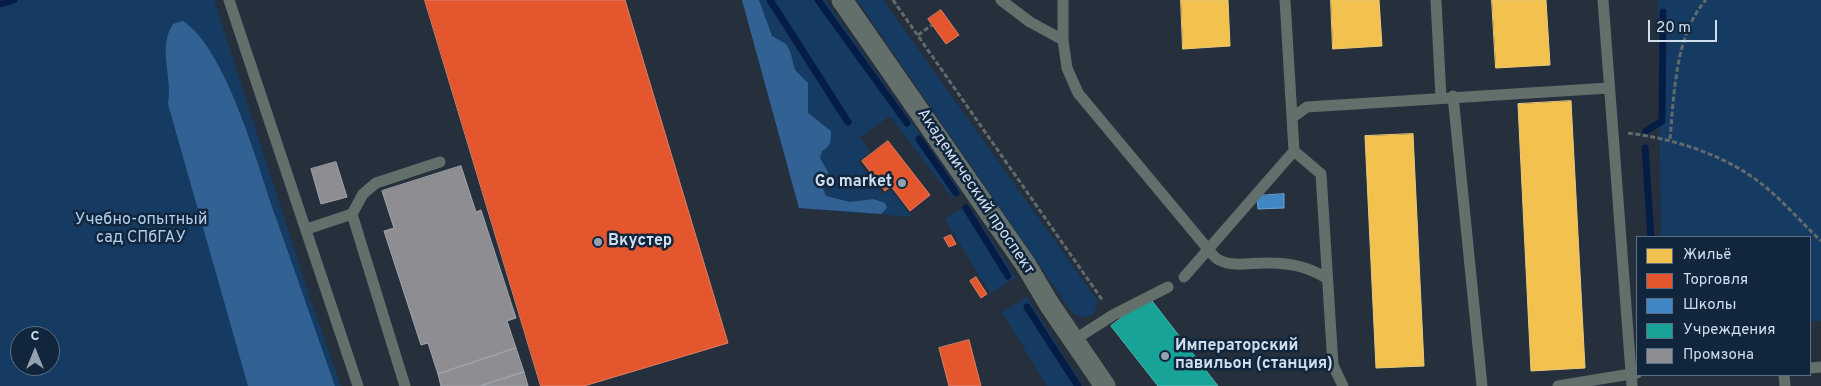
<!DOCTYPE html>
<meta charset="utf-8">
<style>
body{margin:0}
#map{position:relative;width:1821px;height:386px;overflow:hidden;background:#25303c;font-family:Overpass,sans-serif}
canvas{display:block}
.legend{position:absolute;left:1636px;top:236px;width:175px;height:140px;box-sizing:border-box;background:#11253c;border:1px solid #5e6f83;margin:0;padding:6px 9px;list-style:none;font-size:15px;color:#d1deed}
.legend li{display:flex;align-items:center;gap:10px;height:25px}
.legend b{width:25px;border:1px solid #5e6f83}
.north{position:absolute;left:10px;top:326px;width:50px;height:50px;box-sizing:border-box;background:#11253c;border:1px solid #5e6f83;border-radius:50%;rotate:0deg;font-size:14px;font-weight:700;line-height:20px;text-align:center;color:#d1deed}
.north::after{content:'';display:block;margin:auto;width:18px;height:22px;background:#95a1af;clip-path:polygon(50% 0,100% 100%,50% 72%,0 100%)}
.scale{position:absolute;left:1648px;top:20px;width:69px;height:22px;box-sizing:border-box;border:2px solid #d1deed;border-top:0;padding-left:6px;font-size:15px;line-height:18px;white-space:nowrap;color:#d1deed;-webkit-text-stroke:4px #11253c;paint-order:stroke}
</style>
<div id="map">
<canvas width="1821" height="386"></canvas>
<ul class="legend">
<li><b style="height:14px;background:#f2c14e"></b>Жильё</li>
<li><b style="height:14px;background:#e4572e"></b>Торговля</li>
<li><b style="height:14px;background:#3f88c5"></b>Школы</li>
<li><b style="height:14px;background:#17a398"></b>Учреждения</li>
<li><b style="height:14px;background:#8d8d92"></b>Промзона</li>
</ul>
<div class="north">С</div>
<div class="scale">20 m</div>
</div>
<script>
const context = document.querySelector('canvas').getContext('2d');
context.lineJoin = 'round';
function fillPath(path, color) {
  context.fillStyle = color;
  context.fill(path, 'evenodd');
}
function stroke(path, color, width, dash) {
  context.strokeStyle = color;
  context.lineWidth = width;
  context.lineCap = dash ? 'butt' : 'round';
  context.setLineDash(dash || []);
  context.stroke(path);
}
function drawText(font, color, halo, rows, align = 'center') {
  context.font = font + ' Overpass,sans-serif';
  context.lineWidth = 5;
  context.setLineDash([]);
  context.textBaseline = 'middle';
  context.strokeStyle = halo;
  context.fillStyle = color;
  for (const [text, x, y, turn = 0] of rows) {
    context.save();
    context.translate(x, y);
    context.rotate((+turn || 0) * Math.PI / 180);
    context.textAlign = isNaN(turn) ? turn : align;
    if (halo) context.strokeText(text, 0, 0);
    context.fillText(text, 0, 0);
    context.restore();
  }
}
const green = new Path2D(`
 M0 0H214L310 298 341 386H0ZM20 336H50V366H20Z
 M742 0H825L961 192 952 198 890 116 860 137 870 152 858 162 883 194 891 190 912 217 799 208Z
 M857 0H883L1097 300C1097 318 1083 322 1071 311Z
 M1658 0H1821V321H1810V237H1661Z
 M968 204 1016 278 990 293 945 219Z
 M1027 297 1083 386H1047L1002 312Z`);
const forest = new Path2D(`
 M742 0H759L772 36 786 44 790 51 795 70 808 83V113L831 131C831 141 831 146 822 151L820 158 828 172 823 189 826 196 850 202 873 199 885 203 887 208 881 214 799 208Z
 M183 21C227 50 258 167 276 218 296 274 315 330 335 386H248L168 104C173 77 157 48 173 24Z`);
const homes = new Path2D(`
 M1181 0H1228L1230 46 1183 49Z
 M1331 0H1379L1382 46 1333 49Z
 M1492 0H1546L1550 65 1496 68Z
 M1571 101 1585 368 1531 371 1518 104Z
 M1413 134 1424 366 1376 368 1365 136Z`);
const shops = new Path2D(`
 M425 0H625L728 343 584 386H541Z
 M941 10 959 35 946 44 928 19Z
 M888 141 930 195 910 211 891 186 885 191 862 161Z
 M951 235 956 244 949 247 944 238Z
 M976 277 987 294 981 298 970 281Z
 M969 340 981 386H949L939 348Z`);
const schools = new Path2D(`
 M1284 194V208L1258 209 1257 196Z`);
const public = new Path2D(`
 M1149 297 1218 386H1158L1111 326Z`);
const industry = new Path2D(`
 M336 162 347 197 321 204 311 169Z
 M461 166 476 212 481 210 516 318 507 321 516 348 438 374 428 343 421 345 384 231 394 228 382 191Z
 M516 348 524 372 480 386H441L438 374Z
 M524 372 528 386H480Z`);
const stream = new Path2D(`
 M770 0 848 122
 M818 0 907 123
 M0 4 14 0
 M1646 131 1662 121 1663 12
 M919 139 956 193
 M1645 148 1651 237
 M966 208 1008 276
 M1027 307 1078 386`);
const path = new Path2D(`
 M893 0 1103 301
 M918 35 932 25
 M1628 133C1675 139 1726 155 1763 185 1784 202 1802 223 1821 241
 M1670 139C1674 96 1675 34 1706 0`);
const lane = new Path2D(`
 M229 0 358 386
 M1001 0 1030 22 1063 40
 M1063 0V40L1067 68 1078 93 1208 249C1211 253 1215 258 1219 260 1234 268 1253 262 1270 263 1291 263 1309 267 1326 278
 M1436 0 1441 98
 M1603 0 1632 386
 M1453 96 1482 386
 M1293 117 1307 107 1609 88
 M1294 151 1321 174 1333 365 1343 386
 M307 229 352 214
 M1184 277 1294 151 1285 0
 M1074 340 1113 315 1168 287
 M1810 368 1821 367
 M1784 375 1785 386
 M405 386 352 214 363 194 376 183 440 162
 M1558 386 1637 373`);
const street = new Path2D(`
 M842 0 1026 265 1049 304 1105 386`);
const markers = [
 [902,183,5,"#95a1af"],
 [598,242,5,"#95a1af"],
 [1165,356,5,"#95a1af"]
];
const poiNames = [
 ["Go market",892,183,"right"],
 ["Вкустер",608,242],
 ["Императорский",1175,347],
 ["павильон (станция)",1175,365]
];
const streetNames = [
 ["Академический проспект",975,192,56]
];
const parkNames = [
 ["Учебно-опытный",141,221],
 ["сад СПбГАУ",141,239]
];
fillPath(green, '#153b62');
fillPath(forest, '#326194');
fillPath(homes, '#f2c14e');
stroke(homes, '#e8ca7e', 1);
fillPath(shops, '#e4572e');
stroke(shops, '#de8067', 1);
fillPath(schools, '#3f88c5');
stroke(schools, '#6ba2d1', 1);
fillPath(public, '#17a398');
stroke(public, '#4fb5b2', 1);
fillPath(industry, '#8d8d92');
stroke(industry, '#a1a5ad', 1);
stroke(stream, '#051d44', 7);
stroke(path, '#616b6b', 3, [5, 2.5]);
stroke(lane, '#636f6a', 11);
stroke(street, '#636f6a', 21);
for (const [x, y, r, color] of markers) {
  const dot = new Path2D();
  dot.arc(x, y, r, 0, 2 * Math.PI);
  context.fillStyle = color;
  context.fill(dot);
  stroke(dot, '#11253c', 2);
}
drawText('bold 16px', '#d1deed', '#11253c', poiNames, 'left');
drawText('16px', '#d1deed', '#11253c', streetNames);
drawText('16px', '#b2ceee', '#11253c', parkNames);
</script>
